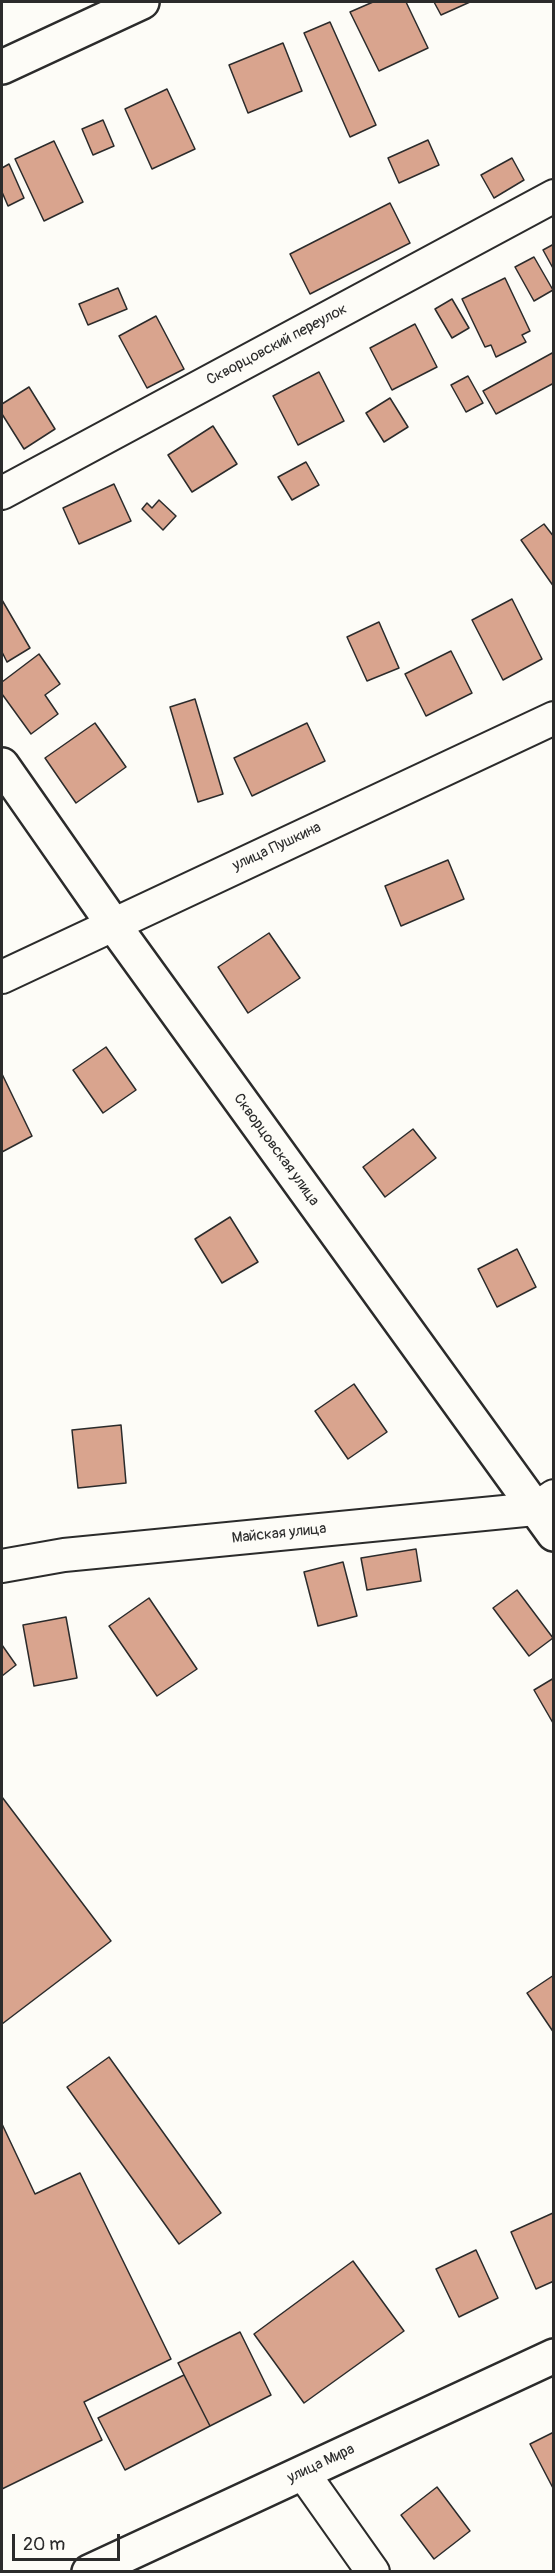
<!DOCTYPE html>
<meta charset="utf-8">
<style>
body{margin:0}
#map{position:relative;width:555px;height:2573px;overflow:hidden;background:#fdfcf7;font-family:Pangolin,sans-serif}
canvas{display:block}
.frame{position:absolute;inset:0;border:3px solid #2b2b2b;pointer-events:none}
.scale{position:absolute;left:12px;top:2534px;width:108px;height:27px;box-sizing:border-box;border:3px solid #2b2b2b;border-top:0;padding-left:8px;font-size:18px;line-height:21px;white-space:nowrap;color:#2b2b2b;-webkit-text-stroke:4px #fdfcf7;paint-order:stroke}
</style>
<div id="map">
<canvas width="555" height="2573"></canvas>
<div class="frame"></div>
<div class="scale">20 m</div>
</div>
<script>
const context = document.querySelector('canvas').getContext('2d');
context.lineJoin = 'round';
function fillPath(path, color) {
  context.fillStyle = color;
  context.fill(path, 'evenodd');
}
function stroke(path, color, width, dash) {
  context.strokeStyle = color;
  context.lineWidth = width;
  context.lineCap = dash ? 'butt' : 'round';
  context.setLineDash(dash || []);
  context.stroke(path);
}
function drawText(font, color, halo, rows, align = 'center') {
  context.font = font + ' Pangolin,sans-serif';
  context.lineWidth = 6;
  context.setLineDash([]);
  context.textBaseline = 'middle';
  context.strokeStyle = halo;
  context.fillStyle = color;
  for (const [text, x, y, turn = 0] of rows) {
    context.save();
    context.translate(x, y);
    context.rotate((+turn || 0) * Math.PI / 180);
    context.textAlign = isNaN(turn) ? turn : align;
    if (halo) context.strokeText(text, 0, 0);
    context.fillText(text, 0, 0);
    context.restore();
  }
}
const building = new Path2D(`
 M373 2H406L428 48 379 71 350 12Z
 M434 2H470L441 15Z
 M330 22 376 125 350 137 304 33Z
 M283 43 302 91 248 113 229 65Z
 M167 89 195 149 152 169 125 109Z
 M103 120 114 146 93 155 82 129Z
 M428 140 439 165 399 183 388 158Z
 M54 141 83 202 44 221 15 159Z
 M512 158 524 180 494 198 481 175Z
 M9 164 24 198 8 206 2 192V168Z
 M390 203 410 243 310 294 290 254Z
 M554 244V270L543 250Z
 M534 257 553 290 534 301 515 267Z
 M505 278 530 331 522 335 526 342 496 357 491 345 485 347 462 299Z
 M118 288 127 309 88 325 79 304Z
 M452 299 469 328 452 338 435 309Z
 M156 316 184 369 147 388 119 336Z
 M415 324 437 367 392 390 370 348Z
 M554 352V383L496 414 483 391Z
 M319 372 344 421 298 445 273 396Z
 M468 376 483 403 466 412 451 385Z
 M29 387 55 429 24 449 2 414V404Z
 M390 398 408 427 384 442 366 413Z
 M213 426 237 464 192 492 168 455Z
 M306 462 319 485 292 500 278 477Z
 M114 484 131 521 79 544 63 508Z
 M159 500 176 516 163 530 142 509 147 503 152 508Z
 M544 524 554 537V587L521 540Z
 M512 599 542 659 503 680 472 620Z
 M2 600 30 648 7 662 2 652Z
 M379 622 399 668 367 681 347 637Z
 M451 651 472 693 426 716 405 674Z
 M39 654 60 684 45 695 58 714 31 734 2 694V682Z
 M195 699 223 794 198 802 170 707Z
 M95 723 126 767 76 803 45 758Z
 M307 723 325 761 252 796 234 758Z
 M448 860 464 899 401 926 385 886Z
 M269 933 300 978 248 1013 218 967Z
 M106 1047 136 1090 103 1113 73 1070Z
 M2 1074 32 1136 2 1152Z
 M413 1129 436 1158 385 1197 363 1167Z
 M230 1217 258 1262 222 1283 195 1239Z
 M517 1249 536 1287 497 1307 478 1269Z
 M354 1384 387 1432 348 1459 315 1411Z
 M121 1425 126 1483 78 1488 72 1430Z
 M416 1549 421 1581 367 1590 361 1558Z
 M343 1562 357 1616 318 1626 304 1572Z
 M517 1590 553 1638 529 1656 493 1608Z
 M149 1598 197 1669 157 1696 109 1626Z
 M66 1617 77 1678 34 1686 23 1625Z
 M2 1645 16 1665 2 1676Z
 M554 1678V1723H553L534 1690Z
 M2 1797 111 1941 2 2024Z
 M554 1975V2033L527 1993Z
 M109 2057 221 2213 179 2244 67 2087Z
 M2 2124 35 2194 80 2173 171 2359 84 2402 102 2440 2 2489Z
 M553 2213 554 2281 536 2289 511 2232Z
 M476 2250 498 2298 459 2317 436 2269Z
 M353 2261 404 2331 304 2403 254 2334Z
 M240 2332 271 2395 210 2426 178 2363Z
 M184 2375 210 2426 125 2470 98 2418Z
 M554 2432V2490L530 2444Z
 M437 2487 470 2531 434 2559 401 2515Z`);
const minor = new Path2D(`
 M2 493 554 196
 M2 977 554 718
 M2 1566 64 1555 535 1509 554 1496
 M303 2473 373 2572`);
const tertiary = new Path2D(`
 M2 67 142 2
 M2 765 113 924 554 1534`);
const secondary = new Path2D(`
 M89 2572 554 2356`);
const streetNames = [
 ["Скворцовский переулок",277,345,-28],
 ["улица Пушкина",277,847,-25],
 ["Скворцовская улица",276,1150,54],
 ["Майская улица",279,1534,-6],
 ["улица Мира",321,2464,-25]
];
fillPath(building, '#d9a48e');
stroke(building, '#2b2b2b', 1.5);
stroke(minor, '#2b2b2b', 36);
stroke(tertiary, '#2b2b2b', 38);
stroke(secondary, '#2b2b2b', 38);
stroke(minor, '#fdfcf7', 32);
stroke(tertiary, '#fdfcf7', 33);
stroke(secondary, '#fdfcf7', 33);
drawText('15px', '#2b2b2b', '#fdfcf7', streetNames);
</script>
